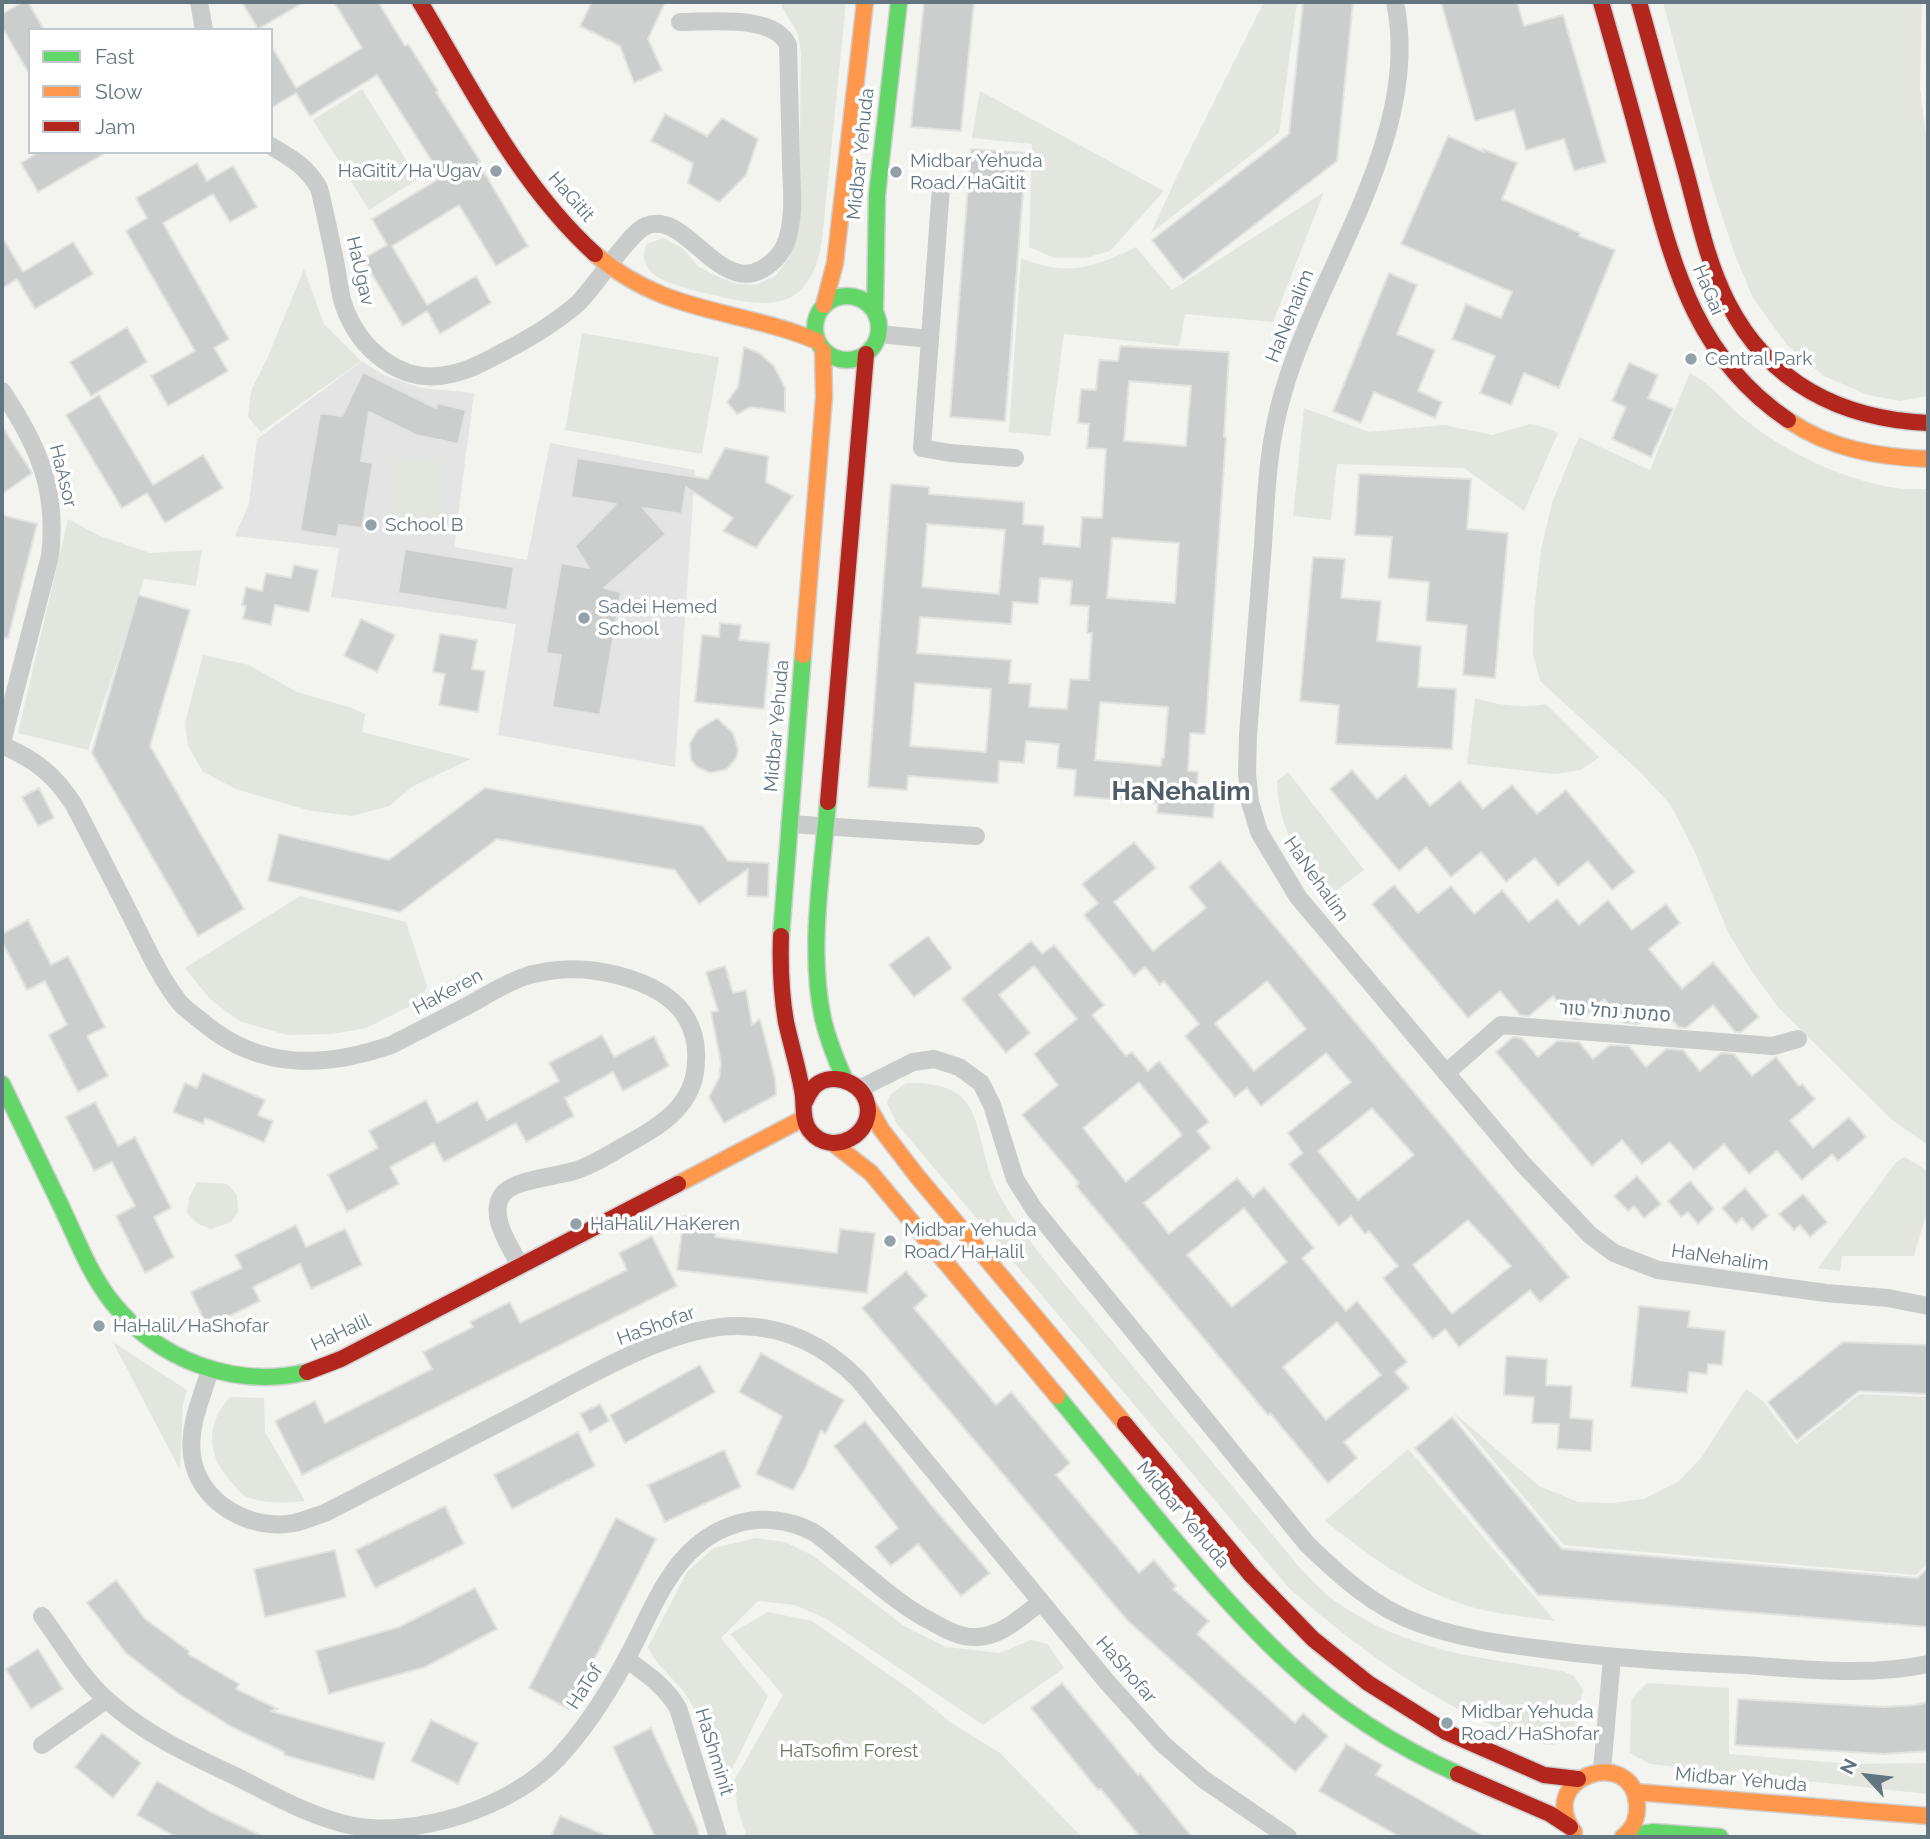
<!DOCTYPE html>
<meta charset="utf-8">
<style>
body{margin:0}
#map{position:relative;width:1930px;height:1839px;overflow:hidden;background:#f3f3f0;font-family:Raleway,sans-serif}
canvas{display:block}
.frame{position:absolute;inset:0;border:4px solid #627581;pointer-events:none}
.legend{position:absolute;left:28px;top:28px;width:245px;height:126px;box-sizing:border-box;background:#fff;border:2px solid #c0c8cd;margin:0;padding:9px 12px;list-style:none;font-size:21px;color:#627581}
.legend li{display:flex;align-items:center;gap:14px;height:35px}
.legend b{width:35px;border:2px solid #c0c8cd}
.north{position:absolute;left:1832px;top:1741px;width:70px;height:70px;-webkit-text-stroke:5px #fff;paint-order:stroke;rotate:297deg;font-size:19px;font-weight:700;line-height:28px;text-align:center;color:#627581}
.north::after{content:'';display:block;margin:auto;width:24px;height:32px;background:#627581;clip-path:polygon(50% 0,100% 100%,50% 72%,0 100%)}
</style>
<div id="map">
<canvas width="1930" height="1839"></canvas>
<div class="frame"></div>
<ul class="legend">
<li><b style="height:9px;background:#63d668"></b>Fast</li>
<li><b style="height:9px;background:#ff974d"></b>Slow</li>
<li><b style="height:9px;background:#b3261e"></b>Jam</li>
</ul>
<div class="north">N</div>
</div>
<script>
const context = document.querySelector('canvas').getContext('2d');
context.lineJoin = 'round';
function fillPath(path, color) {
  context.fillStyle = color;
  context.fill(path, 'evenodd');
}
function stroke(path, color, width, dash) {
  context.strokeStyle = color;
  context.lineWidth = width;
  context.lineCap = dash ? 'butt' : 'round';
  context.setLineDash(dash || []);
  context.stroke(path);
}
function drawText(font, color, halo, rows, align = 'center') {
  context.font = font + ' Raleway,Heebo,sans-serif';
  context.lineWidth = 7;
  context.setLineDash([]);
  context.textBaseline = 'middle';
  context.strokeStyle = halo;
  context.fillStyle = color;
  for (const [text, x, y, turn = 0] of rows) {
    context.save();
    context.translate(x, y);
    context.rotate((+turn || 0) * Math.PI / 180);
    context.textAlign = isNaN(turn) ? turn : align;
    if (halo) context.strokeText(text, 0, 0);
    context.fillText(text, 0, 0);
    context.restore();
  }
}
const built = new Path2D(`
 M362 361 384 375 421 388 474 393 454 547 527 560 550 443 695 470 675 767 498 735 516 624 331 597 339 548 235 536 249 504 257 439Z`);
const green = new Path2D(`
 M782 2H846L822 240C810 315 768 308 708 294 694 291 661 282 652 273 644 264 641 255 647 244L663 238 682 248 699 267 721 278 737 284 756 285 775 276 789 258 799 233 801 52 798 34 782 7Z
 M1264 2H1297L1279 133 1151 233 1178 174Z
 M1663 2H1922L1920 88 1928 153V396L1900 401 1868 395 1824 376 1787 345 1753 298 1735 255 1711 182Z
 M362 89 418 179 369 210 313 120Z
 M980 91 1164 191 1110 251 1085 258H1054L1029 247 1032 144 972 138Z
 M1324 192 1273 322 1185 314 1179 346 1064 334 1050 436 1009 432 1021 258C1067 277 1094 268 1136 247L1172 290Z
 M304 269 324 324 361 361 261 432 248 417 251 391 267 359Z
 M582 333 719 357 702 454 565 430Z
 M1690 373C1713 385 1728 407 1748 422 1789 454 1844 480 1896 488 1906 490 1918 489 1928 489V1145L1891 1119 1778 1007 1753 973 1729 934 1693 848 1670 804 1640 772 1540 681 1533 654 1534 611 1541 550 1552 503 1579 437 1650 470Z
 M1304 408 1369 432 1444 425 1492 435 1530 424 1541 426 1558 433 1524 511 1464 468 1337 464 1331 520 1293 516Z
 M397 457 446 462 437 536 389 530Z
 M68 519 100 536 150 553 202 550 196 586 144 579 88 750 18 733Z
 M203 655 249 665 297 692 352 708 365 714 362 732 471 759 413 786 389 806 351 816 307 810 236 789 203 772 188 746 185 723Z
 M1475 698C1498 705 1522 709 1546 704L1599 757 1581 770 1555 774 1467 764Z
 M1288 772 1364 870 1329 896C1298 854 1280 836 1277 781Z
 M300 896 406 922 427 986 420 1001 366 1028 332 1034 287 1035 239 1021 210 999 185 968Z
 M906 1083C984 1081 972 1123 992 1179 1002 1206 1022 1229 1039 1253L1300 1568C1311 1579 1322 1592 1335 1601 1408 1652 1477 1657 1562 1671L1574 1676 1583 1690 1573 1734C1569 1737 1564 1742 1560 1743 1544 1749 1523 1738 1508 1732 1425 1698 1356 1647 1289 1588L897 1124 887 1103 891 1094Z
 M1905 1157 1928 1171V1208L1914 1256H1842L1840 1271 1818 1268 1897 1161Z
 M197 1182 227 1184 237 1195 238 1212 231 1222 211 1229 198 1224 187 1213 189 1198Z
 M113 1342 187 1390 183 1404 180 1470Z
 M1746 1389 1763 1401 1796 1444 1860 1394 1928 1397V1563L1916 1575 1564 1545 1453 1412 1539 1486 1578 1502 1612 1503 1644 1499 1679 1481 1701 1458Z
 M230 1397 264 1398 265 1432 305 1501C287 1503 263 1504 245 1496 241 1494 237 1488 234 1485 207 1458 204 1425 230 1397Z
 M1408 1449 1555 1621C1524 1616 1489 1614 1459 1603 1408 1585 1367 1554 1325 1521Z
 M756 1538 785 1542 812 1555 904 1626 946 1647 999 1653 1031 1640 1047 1644 1064 1668 983 1725 825 1618 795 1605 758 1601 721 1638 768 1696 731 1771 711 1772C704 1750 701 1723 691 1703 680 1681 657 1669 648 1647L687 1572 714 1548Z
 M768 1612 812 1621 911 1690 950 1722 1000 1753 1082 1837H747L738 1810 734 1781 783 1695 730 1634Z
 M1647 1683 1729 1688V1754L1852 1764 1928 1763V1794L1650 1764 1630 1753 1631 1702 1636 1694Z`);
const building = new Path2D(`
 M23 2H28L44 30H30V75L2 27V14Z
 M242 2H304L258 29Z
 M334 2H378L405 46 408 44 438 91 436 92 480 161 478 162 528 246 496 266 459 205 392 246 427 305 476 276 491 303 440 334 427 311 403 326 363 259 387 245 372 219 442 177 377 75 310 116 296 93 271 108V45L296 88 362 48Z
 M592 2H665L648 39 662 70 634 83 620 46 580 26Z
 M924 2H974L961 131 911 127Z
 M1303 2H1353L1337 161 1183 280 1152 240 1289 134Z
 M1441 2H1517L1524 26 1563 15 1606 162 1574 171 1564 139 1526 150 1514 110 1475 121Z
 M665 114 707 136 722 118 758 139 746 175 719 202 688 183 693 163 651 141Z
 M1448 136 1484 152 1483 149 1517 163 1502 199 1580 233 1579 236 1615 250 1559 388 1524 373 1511 405 1480 393 1495 356 1452 339 1466 304 1501 318 1512 292 1401 244Z
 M971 149 1026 153 1005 421 950 417Z
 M39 152H107L38 192 21 163Z
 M197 163 207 181 233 166 257 207 230 222 213 194 163 223 229 339 214 348 228 371 168 406 151 376 195 351 126 231 147 218 136 198Z
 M2 237 23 272 73 242 93 274 35 309 17 279 2 288Z
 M1389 273 1417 285 1397 334 1435 350 1418 391 1442 402 1435 418 1374 392 1361 423 1333 411Z
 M127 327 147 362 91 396 70 362Z
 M1120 346 1229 352 1224 437H1226L1205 734 1190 733 1188 771 1198 772 1197 790 1215 792 1213 818 1157 813 1158 803 1074 796 1076 770 1057 768 1059 744 1026 741 1024 763 999 761 998 783 908 776 907 790 868 787 891 484 929 487V494L1024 502 1023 524 1044 526 1043 544 1080 547 1082 517 1102 518 1106 449 1087 448 1089 424 1078 423 1081 389 1096 390 1099 360 1118 361ZM1129 381 1191 386 1186 446 1124 441ZM927 524 1005 530 999 594 922 587ZM1112 538 1179 543 1175 603 1107 598ZM1040 578 1072 581 1070 605 1089 606 1087 633H1092L1089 680 1070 679 1067 709 1029 707 1031 684 1009 683 1011 660 917 653 920 617 1011 624 1013 602 1038 604ZM915 683 991 689 986 752 910 746ZM1100 702 1168 707 1164 758H1162L1161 766 1095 760Z
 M744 347 759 353 774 366 785 388V412L751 407 737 414 727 402 738 387Z
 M1629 363 1658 375 1648 398 1673 409 1651 457 1612 439 1626 407 1612 401Z
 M363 372 436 408 437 403 466 410 458 444 416 435 369 412 361 461 373 463 362 528 339 525 337 537 300 531 320 413 342 416Z
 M99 395 153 485 203 455 223 488 165 523 147 493 122 508 66 415Z
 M2 426 32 473 2 494Z
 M725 448 768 456 766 482 793 496 756 548 723 531 733 518 686 487 682 514 643 508 666 534 604 588 621 592 600 715 552 707 561 655 546 653 561 563 589 568 575 546 616 504 571 497 577 458 708 479Z
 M1359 474 1471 479 1467 529 1508 533 1495 678 1463 675 1467 625 1426 621 1429 582 1388 578 1392 537 1355 535Z
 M2 515 37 524 8 638 2 637Z
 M405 549 514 567 507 610 398 593Z
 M1313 557 1345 559 1341 598 1381 601 1377 641 1421 646 1418 687 1456 689 1452 749 1336 744 1339 705 1300 701Z
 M294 565 318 570 309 612 275 605 271 625 243 619 246 606 242 605 246 587 262 591 266 573 291 578Z
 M138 595 190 610 150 746 244 909 198 936 92 753Z
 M361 619 395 635 377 672 344 656Z
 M720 623 741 625 739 640 770 643 764 709 695 702 702 635 719 637Z
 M440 634 477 640 472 669 485 671 478 712 439 705 445 674 433 672Z
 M717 718 733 733 738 750 736 758 727 769 710 773 697 767 691 760 690 743 698 730Z
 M1352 770 1377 799 1405 775 1430 806 1460 781 1483 809 1512 785 1537 814 1566 790 1635 872 1612 890 1588 861 1558 886 1535 858 1506 882 1481 852 1451 877 1426 847 1399 871 1330 789Z
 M39 788 54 818 38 826 22 797Z
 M485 788 703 826 728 861 769 863 768 897 747 896 748 869 699 904 675 870 497 839 400 912 268 881 279 834 389 860Z
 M1134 842 1156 868 1114 902 1153 951 1206 908 1189 887 1220 861 1569 1277 1540 1302 1530 1290 1459 1347 1445 1329 1433 1339 1383 1278 1398 1266 1369 1231 1365 1234 1351 1216 1339 1226 1289 1164 1303 1153 1288 1133 1351 1082 1326 1053 1261 1106 1247 1088 1235 1097 1185 1036 1199 1024 1164 981 1160 985 1145 967 1134 976 1084 915 1098 903 1082 884ZM1267 981 1306 1029 1254 1071 1215 1023ZM1372 1108 1414 1155 1358 1200 1318 1151ZM1468 1220 1511 1266 1452 1314 1413 1265Z
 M1394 885 1418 913 1451 886 1474 914 1502 890 1529 922 1557 899 1579 925 1608 900 1632 930 1666 904 1680 923 1649 949 1682 989 1713 962 1759 1017 1741 1032H1735L1713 1005 1686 1028 1678 1027 1660 1006 1638 1024 1624 1023 1604 999 1580 1020 1572 1019 1553 996 1529 1016 1520 1015 1500 991 1468 1018 1372 904Z
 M28 920 51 965 68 956 105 1027 87 1036 108 1076 78 1092 49 1035 67 1025 45 981 27 990 2 941V934Z
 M928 936 952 968 914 997 889 965Z
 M1031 941 1042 954 1054 945 1104 1005 1092 1015 1126 1056 1132 1052 1148 1071 1159 1061 1209 1122 1197 1131 1211 1148 1144 1203 1169 1234 1237 1178 1253 1197 1264 1187 1314 1248 1302 1258 1316 1275 1346 1311 1357 1301 1407 1362 1395 1372 1409 1388 1344 1442 1357 1458 1328 1483 1270 1413 1268 1415 1076 1186 1079 1183 1022 1115 1058 1085 1034 1054 1077 1019 1034 966 999 995 1030 1033 1006 1053 962 999ZM1139 1082 1182 1135 1126 1182 1083 1128ZM1244 1208 1287 1262 1232 1307 1187 1255ZM1337 1322 1381 1375 1326 1420 1283 1367Z
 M725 966 733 993 746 990 752 1025 760 1019 775 1078 776 1095 724 1123 709 1097 719 1078 721 1063 711 1012 718 1011 706 972Z
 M602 1035 614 1057 654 1036 669 1066 623 1091 613 1072 565 1098 574 1116 526 1142 516 1123 444 1162 434 1143 390 1167 399 1184 347 1212 328 1175 378 1148 369 1131 426 1100 437 1123 477 1101 487 1120 559 1081 549 1063Z
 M1513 1037 1522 1038 1538 1057 1557 1041 1579 1042 1593 1059 1610 1045 1629 1046 1646 1067 1666 1049 1683 1050 1700 1071 1721 1053 1734 1054 1752 1076 1776 1057 1799 1086 1802 1084 1815 1099 1790 1121 1813 1148 1849 1117 1866 1137 1838 1161 1832 1154 1802 1180 1777 1151 1749 1174 1724 1144 1694 1170 1670 1142 1642 1164 1622 1140 1592 1166 1496 1052Z
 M203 1073 265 1100 258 1115 273 1121 264 1142 205 1118 203 1124 173 1112 185 1083 197 1088Z
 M95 1102 118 1146 135 1137 171 1208 154 1217 174 1257 145 1273 116 1216 135 1206 112 1162 94 1171 66 1117Z
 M1637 1176 1661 1204 1644 1218 1634 1206 1628 1211 1614 1196Z
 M1690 1181 1714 1209 1698 1224 1688 1212 1681 1217 1668 1201Z
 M1745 1188 1768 1216 1752 1230 1742 1218 1736 1224 1722 1208Z
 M1803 1194 1827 1222 1810 1237 1800 1225 1794 1230 1779 1214Z
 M684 1216 717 1220 715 1237 837 1253 840 1229 875 1233 867 1293 677 1270Z
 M296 1225 306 1247 345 1229 362 1265 311 1289 300 1264 253 1287 260 1301 207 1327 191 1292 242 1268 235 1255Z
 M652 1236 677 1286 302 1475 275 1421 315 1401 325 1423 432 1369 423 1352 473 1327 470 1322 510 1302 520 1323 627 1270 619 1253Z
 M906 1271 927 1296 914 1308 996 1405 1011 1392 1034 1419 1070 1463 1056 1475 1139 1573 1154 1560 1176 1586 1173 1589 1209 1621 1197 1634 1295 1723 1303 1713 1328 1736 1295 1772 1127 1620 862 1308Z
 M1639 1306 1690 1311 1688 1327 1725 1331 1722 1365 1708 1364 1707 1374 1689 1372 1687 1393 1631 1387Z
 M1843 1342 1928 1345V1394L1859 1391 1797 1440 1768 1402Z
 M761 1353 844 1400 825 1434 821 1430 805 1469 793 1490 756 1474 782 1416 739 1392Z
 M1506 1356 1547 1359 1546 1385 1572 1386 1570 1418 1593 1420 1591 1451 1557 1449 1559 1424 1532 1423 1534 1397 1504 1395Z
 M700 1365 715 1392 625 1443 610 1415Z
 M600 1404 609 1421 590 1432 580 1414Z
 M1452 1417 1562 1549 1917 1578 1928 1568V1627L1538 1595 1415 1448Z
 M865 1421 931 1505 990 1573 961 1596 918 1544 891 1566 875 1547 898 1528 834 1446Z
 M578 1432 595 1466 512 1509 494 1475Z
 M724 1450 741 1487 665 1522 648 1485Z
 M445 1506 464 1544 375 1588 356 1550Z
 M616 1518 656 1539 569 1709 529 1688Z
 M335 1550 346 1597 265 1617 254 1569Z
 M116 1580 145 1619 189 1651 188 1654 239 1684 236 1689 278 1709 270 1711 384 1743 374 1780 284 1755V1752L232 1727 179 1694 126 1653 87 1603Z
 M475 1588 497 1629 425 1667 329 1694 316 1651 399 1627Z
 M38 1649 63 1689 31 1709 6 1669Z
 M1062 1683 1138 1775 1140 1773 1192 1837H1140L1101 1789 1098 1790 1031 1708Z
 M1738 1699 1884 1707 1916 1705 1928 1702V1751L1884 1754 1735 1745Z
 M431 1720 478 1743 458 1784 411 1761Z
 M651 1728 697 1826 699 1837H655L613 1747Z
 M102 1733 141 1763 113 1798 75 1767Z
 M1346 1744 1382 1765 1376 1775 1485 1837H1400L1319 1791Z
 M157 1781 209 1811 264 1837H176L137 1815Z
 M560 1816 610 1837H551Z`);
const street = new Path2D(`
 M199 2 204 30
 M1395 2C1423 135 1318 270 1283 393 1268 442 1266 495 1263 545 1258 608 1253 672 1248 735L1247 773 1250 802 1259 832 1298 897 1523 1164 1590 1235 1614 1253 1658 1270 1826 1293 1888 1298 1928 1306
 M271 146C293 159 306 166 319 188 325 212 330 237 335 261 338 275 339 290 343 303 358 349 401 386 451 374 471 370 488 360 505 351 530 338 555 323 576 305 595 288 628 233 646 226 690 207 726 316 779 255 787 245 790 232 791 220 794 201 791 181 791 162 790 123 789 84 788 45 774 14 711 22 680 22
 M941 187 922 448 950 453 1015 458
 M879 334 930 339
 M2 391C38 445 58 490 50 556L2 742
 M2 745C36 760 54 774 74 805 94 843 113 881 133 920 147 948 160 978 180 1003 187 1011 197 1017 205 1024 261 1070 325 1068 391 1045 417 1032 442 1019 467 1006 487 995 507 982 529 975 559 967 587 967 617 975 644 982 673 994 687 1019 694 1032 697 1046 696 1060 696 1107 658 1127 622 1147 607 1156 591 1166 574 1171 555 1177 511 1179 501 1197 489 1218 511 1247 520 1266
 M789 824 976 836
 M1446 1073 1501 1025 1773 1046 1798 1039
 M859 1089 913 1062 934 1059 959 1067 981 1083 992 1105 1015 1179 1034 1209 1307 1544C1340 1576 1375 1608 1418 1623 1459 1638 1501 1644 1543 1649 1609 1658 1676 1662 1743 1665 1804 1669 1868 1677 1928 1664
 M210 1370C202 1397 188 1426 192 1455 197 1501 250 1532 294 1523 304 1521 315 1516 325 1513 391 1479 457 1444 524 1410 584 1379 672 1324 740 1326 788 1327 825 1346 858 1379L1107 1682 1163 1744 1203 1779 1288 1837
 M42 1616C62 1643 83 1680 108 1701 145 1734 188 1754 233 1775 270 1793 308 1816 349 1825 415 1839 511 1808 558 1758 583 1731 605 1698 623 1665 653 1613 670 1546 733 1525 758 1516 789 1519 813 1532 825 1539 836 1551 848 1560 875 1582 902 1607 934 1623 947 1630 961 1638 976 1637 1001 1637 1022 1616 1041 1602
 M626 1659C647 1674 665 1686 678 1708L718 1837
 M42 1745 106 1700
 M1602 1770 1612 1658`);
const fast = new Path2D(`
 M815 328a32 32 0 1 1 64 0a32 32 0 1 1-64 0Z
 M875 312 877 195 899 2
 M828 802C822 873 808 949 823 1019 828 1040 836 1060 845 1080
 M781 936 803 655
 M2 1084C21 1124 41 1164 60 1204 76 1237 89 1273 112 1302 158 1360 234 1389 307 1372
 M1057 1396C1132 1486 1205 1585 1290 1664 1338 1709 1398 1747 1458 1774
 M1623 1837 1653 1832 1720 1837`);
const slow = new Path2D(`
 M595 254C665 315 738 308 817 341
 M824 305 835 263 865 2
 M1788 420C1830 449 1878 457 1928 459
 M803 655 824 397 823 351
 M868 1106 881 1129 917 1176 1125 1424
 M834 1144 871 1173 1057 1396
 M678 1184 804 1118
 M1635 1792 1928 1816
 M1574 1832C1534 1777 1633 1745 1637 1804 1638 1818 1634 1828 1623 1837`);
const jam = new Path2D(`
 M420 2C472 89 519 185 595 254
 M1601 2C1617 58 1633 115 1648 172 1675 272 1697 358 1788 420
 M1639 2C1655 59 1670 115 1686 172 1698 216 1707 262 1728 303 1769 383 1841 419 1928 423
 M828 802 866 354
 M781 936C780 965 781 993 786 1022 791 1045 798 1067 802 1090 805 1103 801 1120 810 1131 832 1159 878 1133 866 1100 859 1080 828 1071 813 1088 810 1092 807 1097 805 1102
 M307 1372 341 1359 678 1184
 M1125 1424 1250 1574 1313 1639 1368 1683 1446 1732 1544 1775 1578 1779
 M1458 1774 1550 1814 1570 1827`);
const markers = [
 [496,171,7,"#95a1a8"],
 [896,172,7,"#95a1a8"],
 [1691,359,7,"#95a1a8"],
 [371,525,7,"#95a1a8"],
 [584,618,7,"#95a1a8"],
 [576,1224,7,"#95a1a8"],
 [890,1241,7,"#95a1a8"],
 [99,1326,7,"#95a1a8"],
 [1447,1723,7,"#95a1a8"]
];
const streetNames = [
 ["Midbar Yehuda",861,154,-84],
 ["HaGitit",571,197,49],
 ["HaUgav",360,271,77],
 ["HaGai",1708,290,67],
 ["HaNehalim",1290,316,-68],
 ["HaAsor",63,476,76],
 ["Midbar Yehuda",777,726,-85],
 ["HaNehalim",1316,879,55],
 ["HaKeren",448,992,-28],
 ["סמטת נחל טור",1615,1012,4],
 ["HaNehalim",1720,1258,8],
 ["HaShofar",656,1326,-20],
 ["HaHalil",341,1333,-25],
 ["Midbar Yehuda",1183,1515,50],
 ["HaShofar",1126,1670,49],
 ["HaTof",585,1687,-57],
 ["HaShminit",714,1752,73],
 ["Midbar Yehuda",1741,1780,5]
];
const poiNames = [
 ["Midbar Yehuda",910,161],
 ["Road/HaGitit",910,183],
 ["HaGitit/Ha'Ugav",482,171,"right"],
 ["Central Park",1705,359],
 ["School B",385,525],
 ["Sadei Hemed",598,607],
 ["School",598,629],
 ["HaHalil/HaKeren",590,1224],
 ["Midbar Yehuda",904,1230],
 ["Road/HaHalil",904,1252],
 ["HaHalil/HaShofar",113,1326],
 ["Midbar Yehuda",1461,1712],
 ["Road/HaShofar",1461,1734]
];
const parkNames = [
 ["HaTsofim Forest",849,1751]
];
const districtNames = [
 ["HaNehalim",1181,792]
];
fillPath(built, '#e3e4e3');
fillPath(green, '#e2e6de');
fillPath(building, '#cccece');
stroke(building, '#e2e2e0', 2);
stroke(fast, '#cfd1d0', 19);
stroke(slow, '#cfd1d0', 19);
stroke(jam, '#cfd1d0', 19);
stroke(street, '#cacccc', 18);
stroke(fast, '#63d668', 16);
stroke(slow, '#ff974d', 16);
stroke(jam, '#b3261e', 16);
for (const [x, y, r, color] of markers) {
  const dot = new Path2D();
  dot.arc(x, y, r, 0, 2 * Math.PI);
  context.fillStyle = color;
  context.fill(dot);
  stroke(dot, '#fff', 2.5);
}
drawText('19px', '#627581', '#fff', streetNames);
drawText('19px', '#627581', '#fff', poiNames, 'left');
drawText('19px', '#677861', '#fff', parkNames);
drawText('bold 26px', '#505d66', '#fff', districtNames);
</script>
